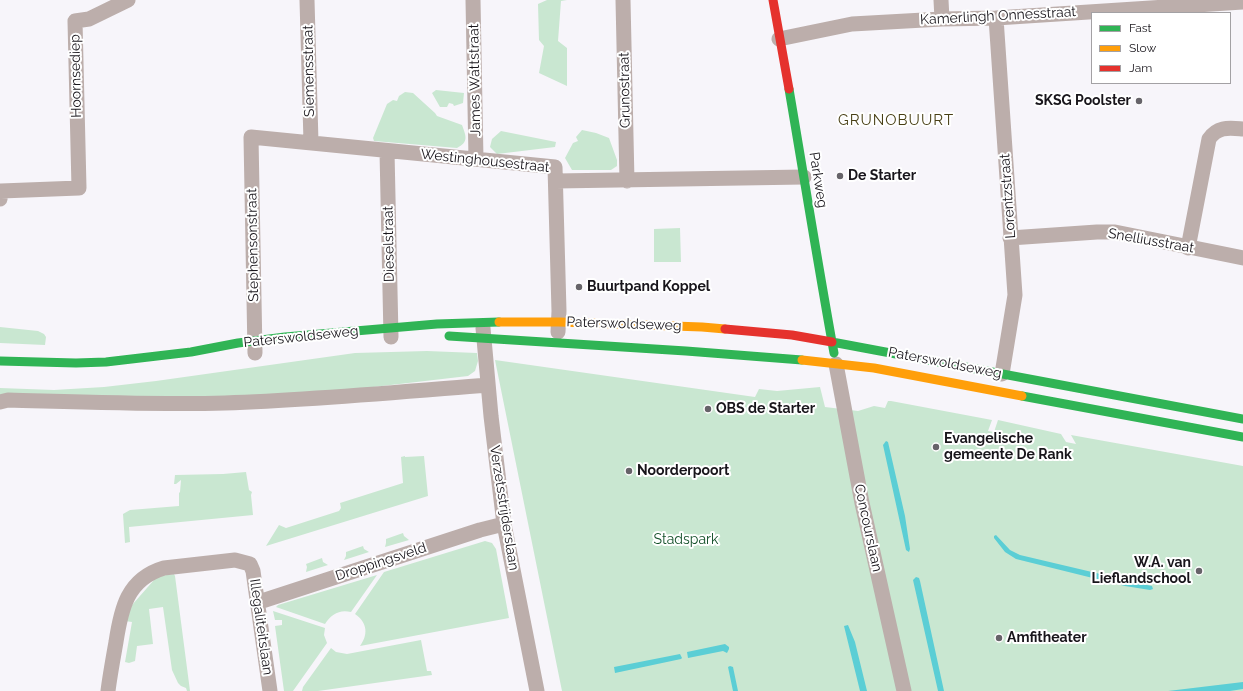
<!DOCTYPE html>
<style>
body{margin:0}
#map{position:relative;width:1243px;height:691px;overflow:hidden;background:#f7f5fa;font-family:Raleway,sans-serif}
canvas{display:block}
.legend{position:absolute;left:1091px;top:12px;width:140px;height:72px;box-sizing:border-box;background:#fff;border:1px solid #a3a1a4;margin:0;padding:5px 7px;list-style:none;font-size:12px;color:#18151b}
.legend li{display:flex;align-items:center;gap:8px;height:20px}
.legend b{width:20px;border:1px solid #a3a1a4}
</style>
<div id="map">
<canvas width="1243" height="691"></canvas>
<ul class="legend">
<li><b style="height:5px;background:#30b455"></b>Fast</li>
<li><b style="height:5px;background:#ff9f0a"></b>Slow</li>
<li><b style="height:5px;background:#e5322d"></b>Jam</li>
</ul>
</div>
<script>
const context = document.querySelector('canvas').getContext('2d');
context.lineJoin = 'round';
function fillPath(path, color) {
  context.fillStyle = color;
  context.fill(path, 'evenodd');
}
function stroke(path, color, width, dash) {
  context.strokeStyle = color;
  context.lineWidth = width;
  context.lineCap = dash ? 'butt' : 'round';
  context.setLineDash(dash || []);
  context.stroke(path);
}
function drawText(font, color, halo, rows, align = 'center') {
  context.font = font + ' Raleway,sans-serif';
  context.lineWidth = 4;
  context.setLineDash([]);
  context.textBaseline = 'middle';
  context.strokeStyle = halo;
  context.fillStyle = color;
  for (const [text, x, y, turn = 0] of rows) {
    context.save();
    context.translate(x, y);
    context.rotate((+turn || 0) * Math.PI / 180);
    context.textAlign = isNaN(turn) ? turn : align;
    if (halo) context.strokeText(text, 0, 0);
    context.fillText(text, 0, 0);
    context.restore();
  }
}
const green = new Path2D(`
 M547 0H567L561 1 558 41 567 48V86L539 73 544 46 539 40 538 4Z
 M436 90 464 93 463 103 454 106 453 104 449 103 447 107H440L432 93Z
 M405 92 413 93 435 113 437 116 462 125C466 136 469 142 457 148L374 141 373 138 387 104 393 100 397 101 399 96Z
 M582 130 596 133 609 138 617 160V166L611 170H572L565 158 573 143 578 141 576 137Z
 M501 131 556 142 555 147 497 154 490 147 492 139Z
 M680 228 681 262H654V229Z
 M0 327 38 331 44 334 46 337 45 345 0 343Z
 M427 351 477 353 478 361 475 371 468 376 322 393 269 397H0V388L54 390 104 387 156 381 355 353Z
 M495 360 755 397 759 389 777 391 820 387 825 407 858 411 874 406 885 408 888 401H891L992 420 988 431 994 432 998 420 1061 434 1066 442 1076 444 1071 435 1243 466V691H562Z
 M405 456V457L424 456 428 496 266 546 279 525 286 528 339 511 341 508 340 503 403 483 401 457Z
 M246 472 249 490 252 492 251 495 253 515 129 527 130 542 125 543 123 514 130 510 179 506V493L180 492 181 480 176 484H174L175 475 223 474Z
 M403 533 404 536 409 540 385 547 386 543V539Z
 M485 541 492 543 496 549 509 618 360 646C368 635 368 623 355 614L384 572Z
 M363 546 364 549 369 552 344 560 346 556V552Z
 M322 558 323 562 328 565 306 572 307 567 306 564Z
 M174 574 175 576 190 691H187L186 688 181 686 178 683 172 670 163 607 149 609 153 644 137 646 135 661 129 663 125 662 132 622 125 621 132 605 154 580 160 576Z
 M377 575 351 612C340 609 331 614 325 624L276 607 278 605Z
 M273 611 325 628 324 635 327 643 293 691H284L275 626 282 625V620H275Z
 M421 640 427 671H431L432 675 318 691H302L303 687 331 648 336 652 347 654Z`);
const water = new Path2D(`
 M886 441 888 442 905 516 910 549 909 552 906 550 883 445Z
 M996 535 1010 550 1020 555 1147 585 1152 586 1153 589 1150 590 1125 586 1016 559 1005 552 994 538V536Z
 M916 577 919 578 920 581 944 691H938L913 580Z
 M848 625 855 642 867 691H860L844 626Z
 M725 644 729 647V649L727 653 723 651 688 658 687 652Z
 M680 654 682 658 681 659 615 673 614 667Z
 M730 666 733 667 738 691H733L728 667Z
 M1243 682V689L1230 691H1168Z`);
const street = new Path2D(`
 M307 0 311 142
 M473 0 476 159
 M623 0 627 181
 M941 0 942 19
 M996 18 1015 295 1002 374
 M779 39 852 24 942 19 996 18 1243 2
 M387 151 391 337
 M556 181 804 177
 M0 199 1 191 79 188 75 21 89 19 128 0
 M1010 238 1097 232H1115L1243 258
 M1188 248 1209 139C1218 126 1229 128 1243 129
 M483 328 491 416 504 524 537 691
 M255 353 251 137 555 167 559 311 558 332
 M836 364 862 503 904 691
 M0 402 8 400C80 402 153 405 225 403 313 400 400 392 487 385
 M259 602 480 530 504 524
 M108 691C110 675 113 659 116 642 121 609 127 579 164 568L235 560 250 564 253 571 270 691`);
const fast = new Path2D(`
 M789 89C804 177 818 265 834 353
 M449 336 686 351 802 360
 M832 342 1243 419
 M0 361 76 363 106 362 191 352 238 343 285 337 437 324 499 322
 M1022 396 1243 437`);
const slow = new Path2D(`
 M499 322H559L702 327 725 329
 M802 360 874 368 1022 396`);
const jam = new Path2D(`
 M773 0 789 89
 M725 329 792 335 832 342`);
const markers = [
 [1139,101,4,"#666369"],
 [840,176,4,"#666369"],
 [579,287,4,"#666369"],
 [708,409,4,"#666369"],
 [936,447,4,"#666369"],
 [629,471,4,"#666369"],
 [1199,571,4,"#666369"],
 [999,638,4,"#666369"]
];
const streetNames = [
 ["Kamerlingh Onnesstraat",998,16,-3],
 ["Siemensstraat",309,71,-91],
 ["Hoornsediep",76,76,-91],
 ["James Wattstraat",475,80,-91],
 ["Grunostraat",625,90,-91],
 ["Westinghousestraat",485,161,6],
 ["Parkweg",818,180,81],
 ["Lorentzstraat",1008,196,-94],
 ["Snelliusstraat",1151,241,10],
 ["Dieselstraat",389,244,-91],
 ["Stephensonstraat",253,245,-91],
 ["Paterswoldseweg",624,324,2],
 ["Paterswoldseweg",301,337,-6],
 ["Paterswoldseweg",945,363,11],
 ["Verzetsstrijderslaan",504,508,81],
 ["Concourslaan",868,528,78],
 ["Droppingsveld",381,562,-18],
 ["Illegaliteitslaan",261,627,82]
];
const poiNames = [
 ["SKSG Poolster",1131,101,"right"],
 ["De Starter",848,176],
 ["Buurtpand Koppel",587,287],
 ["OBS de Starter",716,409],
 ["Evangelische",944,439],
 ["gemeente De Rank",944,455],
 ["Noorderpoort",637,471],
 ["W.A. van",1191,563,"right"],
 ["Lieflandschool",1191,579,"right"],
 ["Amfitheater",1007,638]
];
const parkNames = [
 ["Stadspark",686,540]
];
const neighbourhoodNames = [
 ["GRUNOBUURT",896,120]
];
fillPath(green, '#c9e7d1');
fillPath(water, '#5bced5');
stroke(street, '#bcaeab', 15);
stroke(fast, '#30b455', 9);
stroke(slow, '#ff9f0a', 9);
stroke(jam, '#e5322d', 9);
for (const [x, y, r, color] of markers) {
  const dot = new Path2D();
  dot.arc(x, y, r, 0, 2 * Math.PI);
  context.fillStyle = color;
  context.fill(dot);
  stroke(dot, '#fff', 1.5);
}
drawText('14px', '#18151b', '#fff', streetNames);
drawText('bold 14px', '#18151b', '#fff', poiNames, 'left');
drawText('14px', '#124f28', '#fff', parkNames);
context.letterSpacing = '1px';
drawText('15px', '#483f15', '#fff', neighbourhoodNames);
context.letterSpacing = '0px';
</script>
